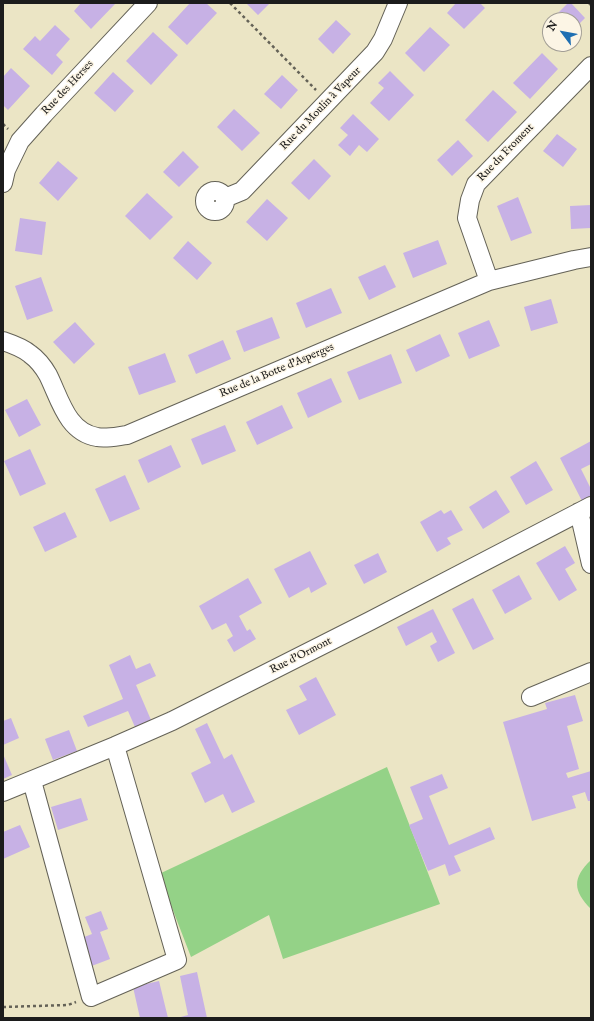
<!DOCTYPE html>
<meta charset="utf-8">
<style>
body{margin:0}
#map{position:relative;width:594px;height:1021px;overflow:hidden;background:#ebe5c5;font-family:"IM FELL English",serif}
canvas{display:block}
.frame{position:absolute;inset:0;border:4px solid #1c1c1c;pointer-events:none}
.north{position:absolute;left:542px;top:12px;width:40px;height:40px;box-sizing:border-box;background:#fcf5e5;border:1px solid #a29e95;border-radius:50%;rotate:302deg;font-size:11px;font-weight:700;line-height:16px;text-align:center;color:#1c1c1c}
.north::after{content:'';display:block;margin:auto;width:14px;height:18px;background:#1f6fb2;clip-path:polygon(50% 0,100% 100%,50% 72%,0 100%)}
</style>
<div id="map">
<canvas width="594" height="1021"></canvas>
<div class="frame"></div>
<div class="north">N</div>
</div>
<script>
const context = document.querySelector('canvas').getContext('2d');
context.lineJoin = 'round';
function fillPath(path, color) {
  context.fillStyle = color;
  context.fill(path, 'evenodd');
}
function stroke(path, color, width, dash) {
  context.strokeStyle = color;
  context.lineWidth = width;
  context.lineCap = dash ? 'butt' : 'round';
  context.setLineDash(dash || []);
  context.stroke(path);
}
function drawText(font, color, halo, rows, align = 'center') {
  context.font = font + ' "IM FELL English",serif';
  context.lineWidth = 3;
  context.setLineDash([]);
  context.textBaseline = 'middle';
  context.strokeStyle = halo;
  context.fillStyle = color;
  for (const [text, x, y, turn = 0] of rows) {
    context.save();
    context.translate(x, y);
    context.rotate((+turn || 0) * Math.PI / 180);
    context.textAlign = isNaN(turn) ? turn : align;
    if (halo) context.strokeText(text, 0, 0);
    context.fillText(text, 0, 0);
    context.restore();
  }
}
const green = new Path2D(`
 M387 767 440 904 283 959 269 915 191 957 159 874Z
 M591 860V909C573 891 572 878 591 860Z`);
const building = new Path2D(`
 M81 3H113L115 4 91 29 74 11Z
 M190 3H206L217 13 187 45 168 27Z
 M246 3H270L258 15Z
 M456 3H480L485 8 464 29 447 13Z
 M568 3H571L585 18 574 29V20H551Z
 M336 20 351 34 333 54 318 39Z
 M55 25 70 39 56 55 63 62 52 75 23 49 35 36 40 41Z
 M430 27 450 45 424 72 405 53Z
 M153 32 178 55 151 85 126 61Z
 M542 53 558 69 530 99 513 83Z
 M11 68 30 86 8 110 3 105V77Z
 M390 71 414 95 389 121 370 103 384 88 378 83Z
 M113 72 134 91 115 112 94 93Z
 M282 75 298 90 281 109 264 94Z
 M493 90 517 112 488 142 465 120Z
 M234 109 260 133 242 151 217 127Z
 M353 114 379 139 367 152 359 145 350 156 338 145 348 135 340 128Z
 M557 134 577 149 563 167 543 151Z
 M458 140 473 156 452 176 437 160Z
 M183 151 199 167 179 187 163 172Z
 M314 159 331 176 309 200 291 183Z
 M58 161 78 178 58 201 39 183Z
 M147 193 173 217 150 240 125 216Z
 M518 197 532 233 511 241 497 206Z
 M267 199 288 218 267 241 246 222Z
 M591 205V228L571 229 570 206Z
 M20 218 46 222 42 255 15 251Z
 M438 240 447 264 413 278 403 253Z
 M188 241 212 263 197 280 173 258Z
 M385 265 396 287 369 300 358 277Z
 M41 277 53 311 27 320 15 286Z
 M331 288 342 313 306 328 296 303Z
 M551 299 558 323 531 331 524 307Z
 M272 317 280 338 244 352 236 331Z
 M489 320 500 346 469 359 458 333Z
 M75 322 95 344 74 364 53 342Z
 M440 334 450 356 416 372 406 350Z
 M223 340 231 359 196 374 188 355Z
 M165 353 176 382 139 395 128 367Z
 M391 354 402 383 359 400 347 372Z
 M331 378 342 402 308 418 297 393Z
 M27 399 41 425 19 437 5 410Z
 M282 405 293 428 257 445 246 422Z
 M225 425 236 451 202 465 191 439Z
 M591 441V464L581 469 591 489V496L582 501 560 458Z
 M171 445 181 467 148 483 138 460Z
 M30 449 46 484 20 496 4 461Z
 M536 461 553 490 526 505 510 477Z
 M125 475 140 509 110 522 95 489Z
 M496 490 510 512 483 529 469 507Z
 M441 510 444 514 451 510 463 530 447 538 451 544 437 552 420 522Z
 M65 512 77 537 45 552 33 527Z
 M565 546 575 563 565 569 577 590 559 601 536 563Z
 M310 551 327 584 311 593 309 587 289 598 274 569Z
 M378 553 387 572 364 584 354 565Z
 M519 575 532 599 505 614 492 590Z
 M248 578 262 603 239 616 247 631 250 629 256 639 234 652 227 640 233 636 226 623 212 630 199 606Z
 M473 598 494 639 473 650 452 609Z
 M433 609 455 653 438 662 430 646 437 642 432 632 406 646 397 627Z
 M130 655 136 669 150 663 156 676 136 685 151 720 135 727 128 711 88 727 83 716 123 699 109 665Z
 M316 677 336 715 299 735 286 710 307 700 299 686Z
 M575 695 583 721 567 726 579 769 566 773 568 778 591 771V801H588L585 792 572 796 576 808 532 821 503 722 547 709 545 703Z
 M11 718 19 738 3 745V721Z
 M207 723 224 759 232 754 255 802 232 813 223 794 205 803 191 773 211 763 195 729Z
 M69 730 77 751 53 760 45 739Z
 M3 754 12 775 3 779Z
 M442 774 448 788 429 796 449 845 490 827 495 839 454 856 461 871 449 876 445 864 428 871 409 825 423 819 410 787Z
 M81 798 88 820 58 830 51 807Z
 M20 825 30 847 3 859V832Z
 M101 911 108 929 100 932 110 959 89 967 79 939 92 934 85 917Z
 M197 972 207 1018H177L188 1015 180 976Z
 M159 981 168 1018H140L133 987Z`);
const path = new Path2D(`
 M230 3 316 90
 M589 3 591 5
 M3 124 8 129
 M3 1007 68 1005 76 1002`);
const minor = new Path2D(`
 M3 183 6 170 20 141 44 114 148 3
 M205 201a10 10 0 1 1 20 0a10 10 0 1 1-20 0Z
 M225 198 242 191 375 52 383 39 398 3
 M489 281 467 218 470 200 476 184 591 66
 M3 341C12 344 23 348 30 354 37 359 44 368 48 375 60 399 67 432 97 437 106 439 118 436 127 435L489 281 574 260 591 257
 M579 512 591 564
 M531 697 591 672
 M32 781 91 997 177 960 115 746
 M3 792 115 746 172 721 370 621 591 506`);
const streetNames = [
 ["Rue des Herses",68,88,-47],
 ["Rue du Moulin à Vapeur",321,109,-46],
 ["Rue du Froment",506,153,-46],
 ["Rue de la Botte d'Asperges",277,371,-23],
 ["Rue d'Ormont",301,656,-27]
];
fillPath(green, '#94d287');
fillPath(building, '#c7b1e5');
stroke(minor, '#646257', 20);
stroke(path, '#646257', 2.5, [3, 3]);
stroke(minor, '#fff', 18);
drawText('11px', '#1c1c1c', '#fcf5e5', streetNames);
</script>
